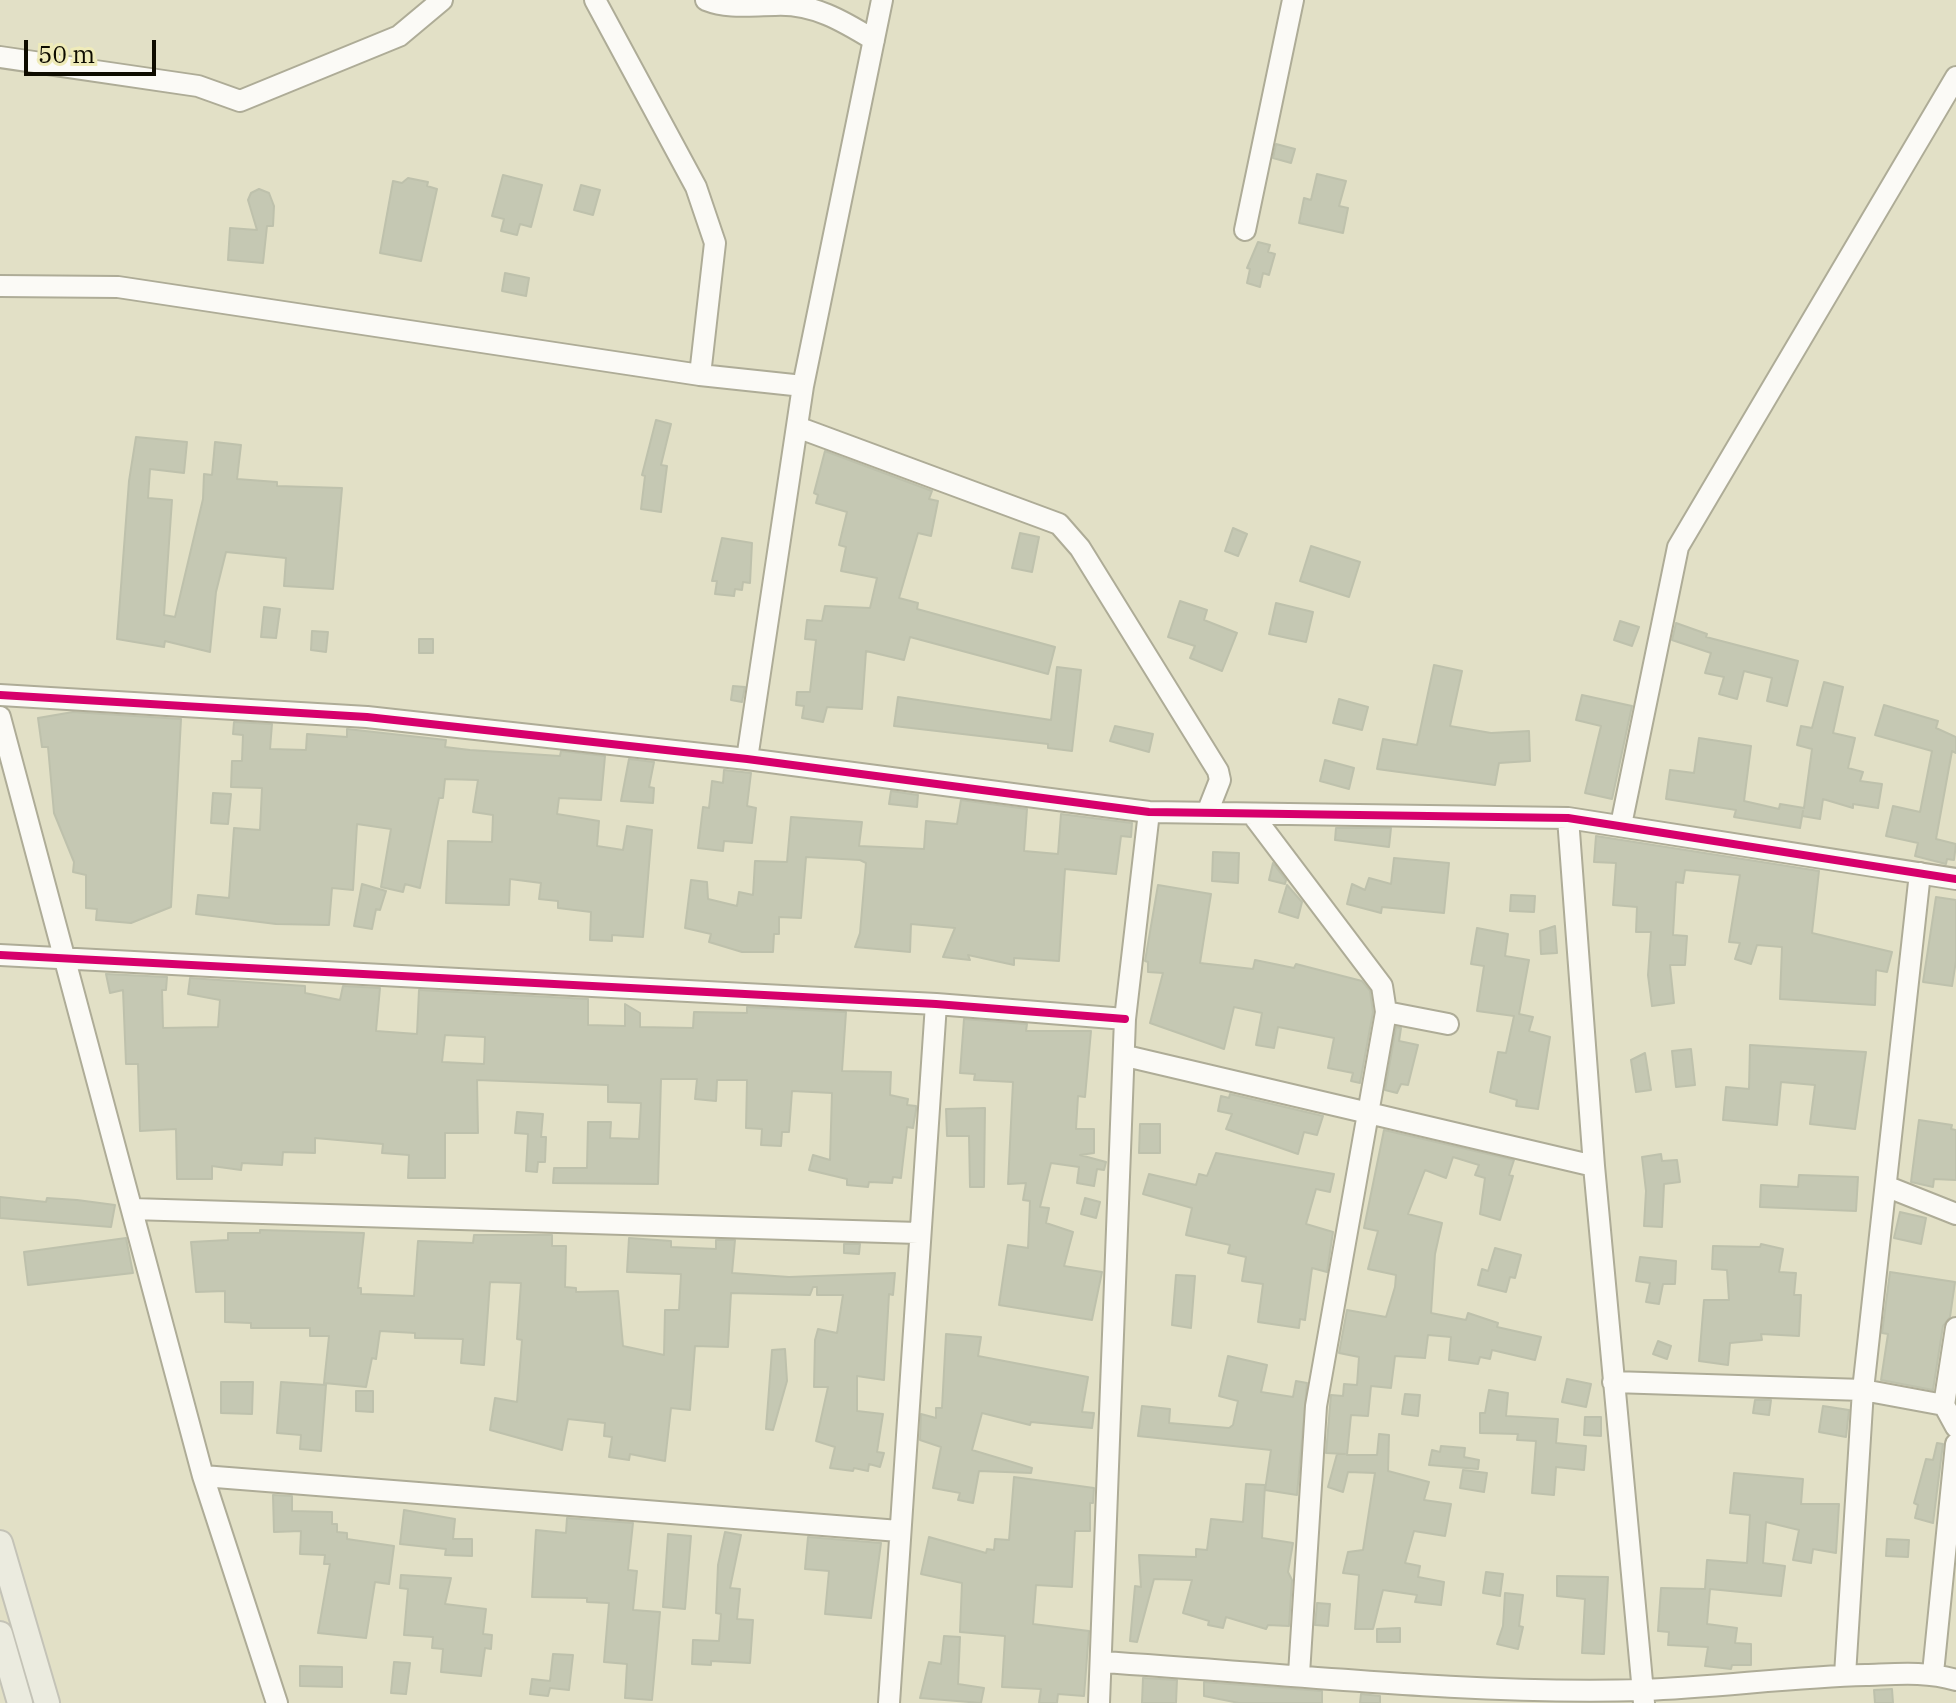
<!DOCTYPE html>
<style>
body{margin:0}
#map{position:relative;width:1956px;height:1703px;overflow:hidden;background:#e2e0c6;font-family:"IBM Plex Serif",serif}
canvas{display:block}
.scale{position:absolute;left:24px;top:40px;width:132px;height:36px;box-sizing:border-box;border:4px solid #0e0c00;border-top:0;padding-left:10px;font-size:24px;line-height:28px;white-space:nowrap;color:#0e0c00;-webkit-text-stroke:6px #efebb9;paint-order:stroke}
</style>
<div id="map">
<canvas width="1956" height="1703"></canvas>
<div class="scale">50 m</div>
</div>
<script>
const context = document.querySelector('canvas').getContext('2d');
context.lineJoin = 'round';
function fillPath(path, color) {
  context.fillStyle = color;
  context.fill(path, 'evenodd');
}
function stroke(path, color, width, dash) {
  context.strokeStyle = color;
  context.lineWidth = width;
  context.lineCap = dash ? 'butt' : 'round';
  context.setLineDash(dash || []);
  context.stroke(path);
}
const building = new Path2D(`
 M1276 144 1295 149 1291 163 1273 158Z
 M1317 174 1346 181 1339 206 1348 208 1343 233 1299 223 1304 198 1311 200Z
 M503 175 542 185 531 227 520 224 517 235 501 231 504 219 492 216Z
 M408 178 428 182 427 186 437 189 421 261 380 253 393 181 402 183Z
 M581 185 600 190 593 215 574 210Z
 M259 189 269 193 274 206 273 226H267L263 263 228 260 230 228 257 230 248 200 251 193Z
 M1258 242 1270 245 1268 252 1275 254 1269 275 1263 273 1260 287 1247 283 1250 269 1247 268Z
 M505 273 529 278 526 296 502 291Z
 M656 420 671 424 661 465 667 466 661 512 641 509 645 476 642 475Z
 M136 437 187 442 184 473 150 469 148 498 172 500 164 615 175 617 203 499 204 474 212 475 215 442 241 445 237 479 277 482V486L342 488 333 589 284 586 286 558 226 552 216 592 210 652 165 641 164 647 117 639 129 481Z
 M825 451 932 491 929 499 938 501 931 536 918 533 899 598 918 603 917 609 1055 647 1048 674 910 637 904 660 866 651 862 709 827 707 823 722 802 718 804 706 796 705 797 692H810L816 640 805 639 807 620 822 621 825 606 870 608 877 578 841 571 846 547 839 545 847 512 816 503 818 495 814 493Z
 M1233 528 1247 534 1238 556 1225 551Z
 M1020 533 1039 537 1032 572 1012 568Z
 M722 538 752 543 750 583 743 582 742 590 735 589 734 596 715 594 717 581H712Z
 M1311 546 1360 562 1349 597 1300 581Z
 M1180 601 1207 610 1204 620 1237 633 1222 671 1190 658 1195 646 1168 637Z
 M1276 603 1313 612 1306 642 1269 634Z
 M264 607 280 609 276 638 261 637Z
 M1620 621 1639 627 1632 646 1614 640Z
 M1676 623 1707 634 1706 637 1798 661 1787 706 1767 701 1772 678 1744 671 1737 699 1719 694 1724 677 1705 673 1711 653 1672 640Z
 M312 631 328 632 326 652 311 650Z
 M419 639H433V653H419Z
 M1434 665 1462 671 1450 726 1491 733 1529 731 1530 761 1499 763 1495 785 1377 769 1383 739 1417 745Z
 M1057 667 1081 670 1072 751 1048 748V744L894 726 898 697 1051 720Z
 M1824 682 1843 687 1833 733 1855 738 1848 768 1863 772 1860 781 1882 784 1878 808 1853 804V808L1823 799 1820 819 1802 816 1803 811 1800 828 1734 817 1736 810 1666 799 1670 770 1694 773 1699 738 1751 746 1744 801 1779 809 1780 804 1804 808 1812 749 1797 745 1801 726 1812 728Z
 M733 686 745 687 742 702 731 700Z
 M1582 695 1632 706 1612 799 1585 793 1601 726 1576 720Z
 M1339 699 1368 707 1362 730 1333 723Z
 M1884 705 1938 721 1936 728 1956 737V753L1952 751 1936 839 1956 844 1954 860 1947 859 1946 864 1915 856 1918 843 1886 836 1893 806 1920 812 1932 751 1875 735Z
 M73 712 181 719 171 907 131 923 96 920 97 909 86 908V875L73 872 74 862 54 813 48 747H42L38 718Z
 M234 722 272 724 270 749 306 750 307 734 347 737V729L446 740 445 747 470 750 560 756 561 751 605 756 601 800 559 798 557 814 599 821 597 846 623 850 627 826 652 830 643 937 612 935V941L590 940 591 912 558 908V901L539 899 541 883 510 879 509 905 446 903 448 841 492 842 493 815 473 812 478 780 445 779 443 798H439L420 888 405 884 403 892 381 887 391 829 357 824 353 890 332 888 329 925 276 924 196 914 198 895 229 898 234 828 260 830 262 788 231 787 232 761H242L243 735 233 734Z
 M1115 726 1153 734 1149 752 1110 741Z
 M629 759 654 762 649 787 654 788 653 803 621 801Z
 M1325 760 1354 768 1349 789 1320 781Z
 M724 770 751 773 747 806 756 808 752 843 724 841 723 851 698 848 703 807 709 808 712 781 723 783Z
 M891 791 918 795 917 807 889 804Z
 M213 793 231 794 228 824 211 823Z
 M961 800 1027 809 1024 851 1058 854 1061 814 1132 823 1131 837 1121 836 1116 874 1065 869 1059 961 1014 958V965L968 955 970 960 943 957 955 928 911 924 910 952 855 947 860 933 866 863 860 860 806 857 801 918 779 917V934H774L773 952H742L709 942 711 934 685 928 691 880 707 882 708 899 737 906 739 892 753 895 755 861 787 862 791 817 862 822 859 846 924 849 926 821 957 824Z
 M1336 828H1391L1389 847 1335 840Z
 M1596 836 1819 871 1812 933 1892 952 1887 972 1876 970 1875 1005 1780 999 1782 947 1757 945 1751 964 1735 959 1740 943 1729 942 1740 875 1685 870 1683 883 1676 882 1673 935 1687 936 1685 965H1670L1674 1003 1652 1006 1648 975 1651 932H1636L1637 907 1613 905 1616 863 1594 862Z
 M1213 852 1239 853 1238 883 1212 881Z
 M1394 858 1449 863 1444 913 1382 907 1381 913 1347 904 1352 884 1365 890 1369 878 1391 884Z
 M1273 863 1286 880 1285 884 1269 880Z
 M362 884 386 891 380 910 376 909 372 929 354 926Z
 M1158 885 1211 894 1200 963 1253 969 1255 960 1294 968 1296 964 1362 981 1370 991 1373 1012 1360 1083 1351 1081 1353 1073 1328 1068 1334 1038 1278 1027 1274 1048 1256 1045 1262 1013 1234 1007 1224 1049 1150 1023 1163 973 1148 972V962L1145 961Z
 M1287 885 1302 902 1298 918 1279 912Z
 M1511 895 1535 896 1534 912 1510 911Z
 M1936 897 1956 900V961L1952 986 1923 982Z
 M1555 926 1557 953 1541 954 1540 931Z
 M1477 928 1508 934 1505 956 1529 960 1519 1014 1533 1017 1529 1031 1550 1037 1538 1109 1516 1106 1517 1100 1490 1092 1498 1052 1506 1053 1514 1016 1477 1011 1484 966 1471 964Z
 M106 974 167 977 166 990H162L163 1028 218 1027 220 1000 188 994 190 978 305 986V993L340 1000 343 986 380 988 376 1031 417 1034 419 990 588 999V1025L625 1026V1004L640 1013V1027L693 1028 694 1012 747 1013V1007L846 1012 842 1071 891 1072 890 1095 908 1099 907 1105 916 1106V1110L913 1128 907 1127 901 1178 893 1177 892 1183 869 1182 868 1187 847 1185V1179L809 1170 813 1155 830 1160 832 1093 792 1091 789 1132H782L781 1146 761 1145 762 1129 746 1128 747 1080H717L716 1101 695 1099 697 1079H661L658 1184 553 1183 554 1168H587L588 1122H611L610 1138 639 1139 641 1103 608 1102V1085L477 1080 478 1133H445V1178H408L409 1155 382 1153 383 1144 315 1138V1153L283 1152 282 1165 242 1163 241 1170 212 1166V1179H177L176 1129 140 1131 138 1064H126L123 990 110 993ZM445 1035 485 1037 484 1064 442 1062Z
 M964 1019 1027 1024 1026 1031H1091L1085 1097 1078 1096 1076 1129H1094V1153L1080 1155 1106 1162 1104 1170 1097 1169 1094 1186 1077 1183 1079 1167 1051 1163 1040 1207 1049 1208 1046 1223 1073 1232 1064 1266 1102 1272 1092 1320 999 1305 1008 1245 1028 1248 1030 1201 1023 1200 1026 1183 1008 1184 1013 1082 974 1080 975 1074 960 1073Z
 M1396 1027 1401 1028 1399 1041 1418 1045 1408 1085 1401 1084 1397 1093 1385 1090Z
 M1750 1045 1866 1052 1855 1129 1810 1124 1815 1085 1781 1082 1777 1125 1723 1120 1726 1087 1749 1089Z
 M1691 1049 1695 1085 1676 1087 1672 1051Z
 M1645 1053 1651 1090 1636 1092 1631 1060Z
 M1230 1094 1323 1116 1317 1135 1304 1132 1298 1154 1226 1129 1232 1114 1218 1111 1221 1096 1229 1098Z
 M985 1108 984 1187H970L969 1136H947L946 1109Z
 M517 1112 543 1114 541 1137H546L545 1162H538L537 1172 526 1171 528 1134 515 1133Z
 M1919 1120 1952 1125 1951 1129 1956 1130V1180L1934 1179 1933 1187 1911 1182Z
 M1140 1124H1160V1153H1139Z
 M1384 1130 1514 1160 1509 1175 1513 1176 1500 1220 1480 1214 1485 1178 1475 1175 1479 1165 1453 1157 1446 1178 1425 1170 1408 1214 1442 1223 1435 1254 1431 1313 1466 1320 1468 1313 1498 1323 1497 1327 1541 1337 1535 1360 1492 1350 1490 1359 1480 1357 1478 1364 1449 1360 1451 1337 1428 1335 1425 1358 1395 1356 1391 1388 1371 1386 1368 1416 1351 1415 1347 1455H1377L1379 1434 1389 1435 1388 1471 1429 1482 1424 1500 1451 1504 1445 1536 1414 1531 1405 1563 1420 1566 1418 1577 1444 1582 1441 1605 1415 1602 1417 1595 1383 1590 1373 1629H1355L1359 1575 1343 1573 1348 1552 1363 1550 1375 1473 1348 1472 1343 1492 1328 1487 1337 1454H1345L1326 1453 1331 1395 1343 1396 1344 1384 1357 1385 1359 1357 1339 1353 1347 1310 1386 1317 1395 1287 1396 1275 1368 1269 1378 1231 1364 1228Z
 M1216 1153 1334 1174 1330 1192 1316 1189 1306 1224 1333 1232 1327 1272 1312 1268 1305 1320 1300 1319 1299 1328 1258 1322 1263 1284 1242 1281 1246 1257 1228 1253 1230 1245 1186 1235 1192 1208 1143 1194 1149 1174 1196 1185 1199 1174 1207 1176Z
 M1661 1154 1662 1161 1677 1160 1680 1182 1664 1184 1662 1227 1644 1226 1646 1191 1642 1157Z
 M1799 1175 1858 1177 1856 1211 1760 1207 1761 1185 1798 1187Z
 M0 1197 46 1202 47 1198 77 1200 115 1205 111 1227 0 1218Z
 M1085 1198 1100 1202 1096 1218 1081 1214Z
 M1900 1212 1926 1218 1921 1244 1894 1238Z
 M260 1230 364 1233 358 1288H361V1294L414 1296 418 1241 473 1243 474 1235H552V1246H566L565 1287 576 1288V1292L618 1291 623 1346 664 1355 665 1310H679L681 1274 627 1272 629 1238 671 1241V1247L716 1249V1240H735L732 1273 789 1277 895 1273 893 1295 889 1294 884 1380 857 1376V1411L883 1414 877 1452 884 1453 880 1467 869 1464 868 1471 854 1468 853 1471 830 1468 835 1447 816 1441 828 1387H814L815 1340 818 1329 837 1333 843 1295H817V1287H813L810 1295 731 1293 728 1347 695 1346 690 1410 671 1408 665 1461 630 1454 629 1460 609 1457 612 1437 604 1436 605 1423 568 1419 562 1450 490 1430 495 1398 517 1402 522 1340 517 1339 521 1283 490 1282 484 1365 461 1363 463 1339 415 1338V1333L380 1331 376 1359 372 1358 366 1387 324 1383 329 1336H310V1328H251V1323L225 1322V1291L196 1292 191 1242 228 1240V1233H260Z
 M126 1238 133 1273 28 1285 24 1252Z
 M844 1244H860L859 1254 844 1253Z
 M1761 1244 1783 1249 1779 1272 1796 1273 1794 1295H1801L1799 1336 1761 1334 1762 1340 1730 1343 1728 1365 1699 1361 1704 1300H1729L1727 1270 1712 1269 1713 1246 1760 1247Z
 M1495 1248 1521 1255 1515 1278 1510 1277 1506 1292 1478 1285 1482 1269 1488 1271Z
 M1640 1257 1676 1261 1675 1284H1663L1659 1304 1646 1302 1650 1283 1636 1281Z
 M1890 1272 1955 1282 1950 1317 1943 1326 1933 1390 1881 1380 1888 1334 1882 1333Z
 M1176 1275 1195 1276 1191 1328 1172 1325Z
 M946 1334 981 1337 978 1356 1088 1377 1082 1412 1094 1413 1092 1428 1031 1422 1030 1425 982 1413 972 1450 1032 1468 1031 1473 979 1471 973 1503 958 1500 960 1493 933 1488 941 1447 920 1440 921 1414 936 1418V1408H942Z
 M1658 1341 1671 1346 1667 1359 1653 1354Z
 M785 1349 787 1381 773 1430 766 1429 772 1350Z
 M1228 1356 1267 1365 1261 1392 1293 1397 1296 1381 1307 1383 1297 1495 1265 1490 1271 1450 1138 1436 1142 1406 1170 1409 1169 1423 1229 1428 1233 1425 1238 1401 1219 1396Z
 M1567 1379 1591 1384 1586 1407 1562 1402Z
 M221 1382H253L252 1414 221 1413Z
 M281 1382 326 1385 321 1451 300 1449 301 1435 277 1433Z
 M1489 1390 1508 1393 1506 1416 1558 1419 1556 1443 1586 1446 1584 1470 1556 1467 1554 1495 1532 1493 1536 1441 1517 1440 1518 1434 1480 1433V1413H1485Z
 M356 1391H373V1412L356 1411Z
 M1405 1394 1420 1395 1418 1416 1402 1414Z
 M1755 1400H1771L1769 1415 1753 1413Z
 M1823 1406 1849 1410 1846 1437 1819 1432Z
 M1585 1417H1601V1436L1584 1435Z
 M1937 1443 1943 1444 1933 1523 1915 1518 1918 1505 1914 1503 1926 1459 1933 1460Z
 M1441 1446 1465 1448 1464 1457 1479 1460 1478 1469 1429 1465 1432 1450 1440 1452Z
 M1463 1470 1487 1473 1484 1492 1460 1488Z
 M1734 1473 1803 1479 1801 1504H1839L1836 1553 1813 1549 1811 1563 1793 1560 1799 1530 1766 1522 1763 1563 1785 1566 1781 1596 1710 1589 1707 1624 1737 1628 1735 1643 1751 1644V1665H1732L1731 1669 1705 1666 1708 1647 1668 1645 1669 1632 1658 1631 1661 1588 1705 1589 1707 1560 1747 1563 1750 1515 1730 1513Z
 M1014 1477 1094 1488 1093 1503H1090V1531H1075L1072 1587 1036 1585 1033 1624 1089 1631 1084 1696 1058 1694 1057 1703H1039L1041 1689 1002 1687 1005 1636 960 1632 962 1583 921 1574 929 1537 986 1553 987 1549 994 1550 995 1539 1009 1540Z
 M1246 1484 1265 1485 1262 1538 1293 1543 1288 1572 1292 1580 1289 1626 1268 1625 1266 1629 1226 1617 1223 1628 1208 1625 1209 1621 1183 1613 1192 1580 1154 1579 1137 1642 1130 1641 1135 1586 1141 1587 1139 1555 1196 1557V1549L1207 1550 1211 1519 1243 1522Z
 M273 1495 292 1496V1511L332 1512V1524H337V1532L347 1533V1539L394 1546 389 1584 375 1582 366 1638 318 1633 330 1564H324L325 1555 300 1554 301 1531 274 1532Z
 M404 1510 455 1519 453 1539H472V1556L445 1555 446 1549 400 1544Z
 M567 1518 633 1523 628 1570 637 1571 633 1610 660 1612 652 1700 625 1698 627 1664 604 1662 609 1603 587 1602V1598L532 1597 536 1530 566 1533Z
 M725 1532 741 1535 730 1588 740 1589 737 1619 753 1620 750 1663 711 1661V1665L692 1664 693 1640 719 1641 721 1614 716 1613 718 1565Z
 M668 1534 691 1536 685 1609 663 1607Z
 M808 1537 881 1543 871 1618 825 1614 829 1571 805 1569Z
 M1887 1539 1909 1540 1908 1557 1886 1556Z
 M1486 1572 1503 1574 1500 1596 1483 1593Z
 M401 1575 451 1578 445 1604 486 1609 483 1634 492 1635 491 1649 485 1648 481 1676 441 1672 443 1649 432 1648 433 1637 404 1635 408 1589 400 1588Z
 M1557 1576 1608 1577 1604 1654 1582 1653 1585 1599 1557 1596Z
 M1505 1593 1523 1595 1519 1626 1523 1627 1518 1649 1497 1644 1503 1626Z
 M1317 1603 1330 1604 1328 1626 1315 1625Z
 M1400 1628V1642H1377V1629Z
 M944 1636 960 1637 958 1684 984 1688 981 1703 920 1698 929 1662 941 1664Z
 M553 1654 573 1655 569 1690 550 1688 548 1696 530 1694 532 1679 550 1681Z
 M394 1662 410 1663 406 1694 391 1693Z
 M300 1666 342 1667V1687L300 1686Z
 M1143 1678 1177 1680 1176 1703H1142Z
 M1204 1682 1322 1691V1703H1239L1204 1696Z
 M1892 1689 1893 1703H1875L1874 1690Z
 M1361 1694 1380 1696V1703H1360Z`);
const minor = new Path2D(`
 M595 0 696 187 715 243 700 375
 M706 0C729 9 751 5 775 5 813 3 843 21 874 40
 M0 57 198 86 240 101 399 36 442 0
 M1245 230 1293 0
 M0 286 118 287 700 375 803 386
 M797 427 1059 524 1080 548 1218 771 1220 780 1207 813
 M0 695 367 717 747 759 1149 812 1568 818 1956 879
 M0 717 203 1476 277 1703
 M747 759 803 386 882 0
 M1252 814 1382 986 1386 1012 1448 1024
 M1568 818 1594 1166 1644 1703
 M1621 825 1678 547 1956 77
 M0 955 936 1004 1125 1019
 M1126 1056 1594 1166
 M1888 1187 1956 1214
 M132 1209 918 1233
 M1613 1382 1863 1390 1944 1405 1956 1427
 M1944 1405 1956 1328
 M203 1476 899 1531
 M1101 1662C1281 1673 1462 1695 1643 1690 1718 1687 1792 1677 1866 1675 1897 1674 1926 1671 1956 1680
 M1933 1673 1956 1444
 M1299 1674 1316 1406 1386 1012
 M1845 1675 1863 1390 1920 873
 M889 1703 936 1004
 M1099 1703 1125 1019 1149 812`);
const major = new Path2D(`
 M0 1543 47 1703
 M0 1634 20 1703`);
const cycleway = new Path2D(`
 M0 695 367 717 747 759 1149 812 1568 818 1956 879
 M0 955 936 1004 1125 1019`);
fillPath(building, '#c5c8b3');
stroke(building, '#bec1ac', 2);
stroke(minor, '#aeac97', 24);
stroke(major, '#c4c3b7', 28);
stroke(minor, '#fbfaf6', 20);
stroke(major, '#ebebdf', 24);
stroke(cycleway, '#d6006c', 8);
</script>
